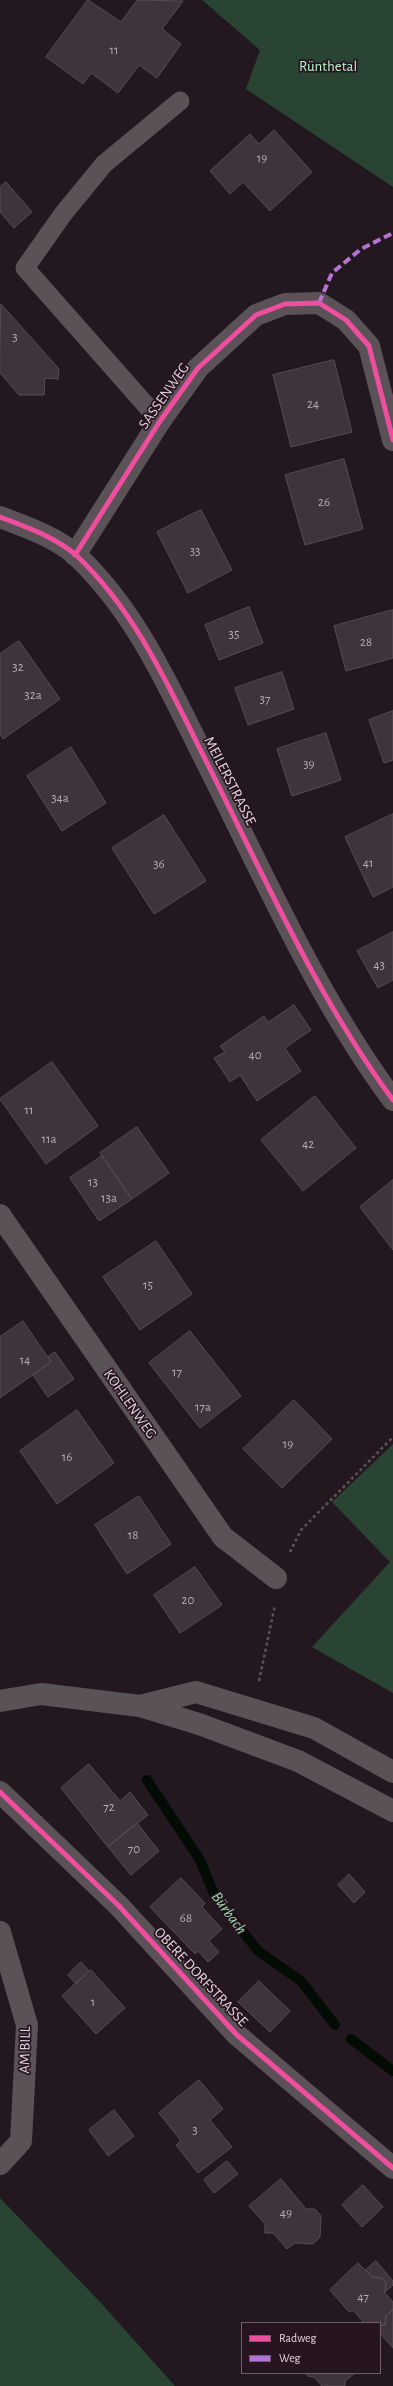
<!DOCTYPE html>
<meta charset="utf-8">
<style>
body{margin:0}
#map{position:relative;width:393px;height:2386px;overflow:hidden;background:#231820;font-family:"Alegreya Sans",sans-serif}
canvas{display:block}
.legend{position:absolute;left:241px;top:2322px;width:140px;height:52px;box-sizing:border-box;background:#271421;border:1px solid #71606b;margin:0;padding:5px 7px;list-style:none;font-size:12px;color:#e0d3db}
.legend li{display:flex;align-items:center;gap:8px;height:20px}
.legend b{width:20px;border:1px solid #71606b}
</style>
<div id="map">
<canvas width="393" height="2386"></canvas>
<ul class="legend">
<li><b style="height:5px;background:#ef4d9e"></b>Radweg</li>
<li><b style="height:5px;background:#b673d3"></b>Weg</li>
</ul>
</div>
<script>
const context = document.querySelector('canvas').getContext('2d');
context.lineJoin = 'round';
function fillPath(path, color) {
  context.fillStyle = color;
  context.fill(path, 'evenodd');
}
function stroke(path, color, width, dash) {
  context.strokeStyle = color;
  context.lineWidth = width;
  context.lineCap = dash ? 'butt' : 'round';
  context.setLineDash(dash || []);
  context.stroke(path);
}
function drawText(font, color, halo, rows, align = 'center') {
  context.font = font + ' "Alegreya Sans",sans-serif';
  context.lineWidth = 3.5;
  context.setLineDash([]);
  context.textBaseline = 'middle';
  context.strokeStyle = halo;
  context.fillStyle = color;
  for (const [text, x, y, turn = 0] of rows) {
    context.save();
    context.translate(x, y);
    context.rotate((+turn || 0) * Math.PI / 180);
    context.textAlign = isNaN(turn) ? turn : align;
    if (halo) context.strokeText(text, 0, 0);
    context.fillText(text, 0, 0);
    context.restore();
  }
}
const green = new Path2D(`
 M202 0H393V187L246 89 260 50Z
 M393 1444V1693L312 1647 390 1562 332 1502Z
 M0 2198 101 2303 175 2386H0Z`);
const stream = new Path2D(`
 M147 1780 200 1860 215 1896 258 1951 301 1981 335 2025
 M351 2039 393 2071`);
const building = new Path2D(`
 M88 0 121 22 137 0 183 1 162 29 181 44 157 78 139 65 118 93 91 73 83 84 46 57Z
 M274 130 312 172 270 211 243 182 230 194 210 171 250 134 259 144Z
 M6 182 32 212 14 228 0 212V187Z
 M1 304 59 369 58 379 45 378 44 395H19L0 373Z
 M334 360 352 432 291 447 273 375Z
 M344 459 363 529 305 545 285 475Z
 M201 510 232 570 188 593 157 532Z
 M249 607 263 643 219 660 205 625Z
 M393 610V658L346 671 334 626Z
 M19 641 60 699 3 739 0 734V654Z
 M282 672 294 709 248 725 235 688Z
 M393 711V760L384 763 369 720Z
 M326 733 341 780 292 796 277 749Z
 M71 747 106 803 62 831 27 776Z
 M393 814V887L373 897 345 837Z
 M164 815 206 881 154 914 112 848Z
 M393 932V980L378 988 357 951Z
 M294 1005 311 1030 285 1048 301 1071 257 1101 240 1075 230 1082 214 1058 225 1052 220 1046 264 1016 268 1022Z
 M52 1062 98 1126 46 1164 0 1099Z
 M315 1096 356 1148 303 1191 261 1140Z
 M137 1127 169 1173 132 1199 100 1153Z
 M102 1156 132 1199 99 1221 70 1178Z
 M393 1180V1250L360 1207Z
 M156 1241 192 1294 140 1330 103 1277Z
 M23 1321 51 1362 0 1398V1337Z
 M190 1331 241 1396 200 1428 149 1363Z
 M55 1352 74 1379 48 1397 33 1375 51 1362 48 1357Z
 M294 1400 332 1439 282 1488 243 1449Z
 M77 1410 114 1463 57 1504 20 1451Z
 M139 1496 171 1544 127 1574 95 1525Z
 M195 1567 222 1605 180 1633 154 1595Z
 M89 1764 120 1801 130 1792 148 1815 108 1847 61 1788Z
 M137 1823 159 1851 131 1875 108 1847Z
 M349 1874 365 1892 354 1903 338 1885Z
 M181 1878 205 1903 202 1907 222 1929 209 1941 219 1952 208 1962 198 1951 195 1954 150 1907Z
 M81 1962 89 1971 76 1984 68 1975Z
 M91 1970 125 2008 96 2034 62 1996Z
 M259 1981 290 2011 270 2032 238 2002Z
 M199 2080 223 2109 210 2120 232 2147 198 2173 176 2145 181 2141 159 2113Z
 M114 2110 134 2136 108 2156 89 2130Z
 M227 2161 238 2174 214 2193 204 2180Z
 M281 2179 306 2209H315L321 2216 320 2237 313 2244 295 2243 287 2249 273 2233H265V2224L249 2206Z
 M363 2185 383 2207 362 2227 342 2205Z
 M376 2261 393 2281V2285L385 2292 386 2283 382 2278 372 2277 366 2270Z
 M358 2263 372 2277 382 2278 386 2283 385 2293 393 2302V2310L386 2316 385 2325 364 2323 354 2311H348L330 2290Z
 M393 2310V2348L380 2333V2325H385L386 2316Z
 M305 2373H355L345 2381V2386H322L314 2377 308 2376Z`);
const path = new Path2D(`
 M290 1552 301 1530 393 1437
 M259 1681 275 1605`);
const lane = new Path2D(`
 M160 421 25 268 63 214 104 164 180 101`);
const street = new Path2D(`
 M0 517C26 527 56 537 77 556 135 611 167 683 202 753 261 869 315 995 393 1100
 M75 555 160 421 198 368 256 315 285 304 319 303 346 320 369 346 393 440
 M0 1215 223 1537 276 1578
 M0 1792 119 1906 237 2035 393 2168
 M0 1932 27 2025 21 2141 0 2164`);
const secondary = new Path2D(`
 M0 1701 41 1694 140 1706 199 1724 298 1761 393 1811
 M140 1706 196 1692 314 1728 393 1772`);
const quiet = new Path2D(`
 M319 303 332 273 361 249 393 233`);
const cycleway = new Path2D(`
 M0 517C26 527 56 537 77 556 135 611 167 683 202 753 261 869 315 995 393 1100
 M75 555 160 421 198 368 256 315 285 304 319 303 346 320 369 346 393 440
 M0 1792 119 1906 237 2035 393 2168`);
const numberNames = [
 ["11",114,50],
 ["19",262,158],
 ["3",15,337],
 ["24",313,404],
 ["26",324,502],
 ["33",195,551],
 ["35",234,634],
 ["28",366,642],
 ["32",18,667],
 ["32a",33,695],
 ["37",265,699],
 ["39",309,764],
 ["34a",60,798],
 ["41",368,863],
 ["36",159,864],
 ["43",379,965],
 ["40",255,1055],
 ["11",29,1110],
 ["11a",49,1139],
 ["42",308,1144],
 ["13",93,1182],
 ["13a",109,1198],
 ["15",148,1285],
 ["14",25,1360],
 ["17",177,1372],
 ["17a",203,1407],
 ["19",288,1444],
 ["16",67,1457],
 ["18",133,1535],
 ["20",188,1600],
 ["72",109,1807],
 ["70",134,1849],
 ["68",186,1918],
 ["1",93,2002],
 ["3",195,2130],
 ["49",286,2213],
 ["47",363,2297]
];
const parkNames = [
 ["Rünthetal",328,66]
];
const streetNames = [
 ["SASSENWEG",164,396,-55],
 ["MEILERSTRASSE",230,781,63],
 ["KOHLENWEG",130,1404,55],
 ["OBERE DORFSTRASSE",201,1977,47],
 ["AM BILL",25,2050,-89]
];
const waterNames = [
 ["Bürbach",229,1913,54]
];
fillPath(green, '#294432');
stroke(stream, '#030c04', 10);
fillPath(building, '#3f343c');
stroke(building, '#564c53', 1);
stroke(path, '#5c5459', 2.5, [3, 3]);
stroke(lane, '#5b5258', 19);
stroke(street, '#5b5258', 22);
stroke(secondary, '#5b5258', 22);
stroke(quiet, '#b673d3', 4, [8, 4]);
stroke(cycleway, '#ef4d9e', 5);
drawText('13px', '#b8abb3', null, numberNames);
drawText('15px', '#b4f6c7', '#271421', parkNames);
drawText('15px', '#e0d3db', '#271421', streetNames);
drawText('italic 16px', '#99daad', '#271421', waterNames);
</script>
